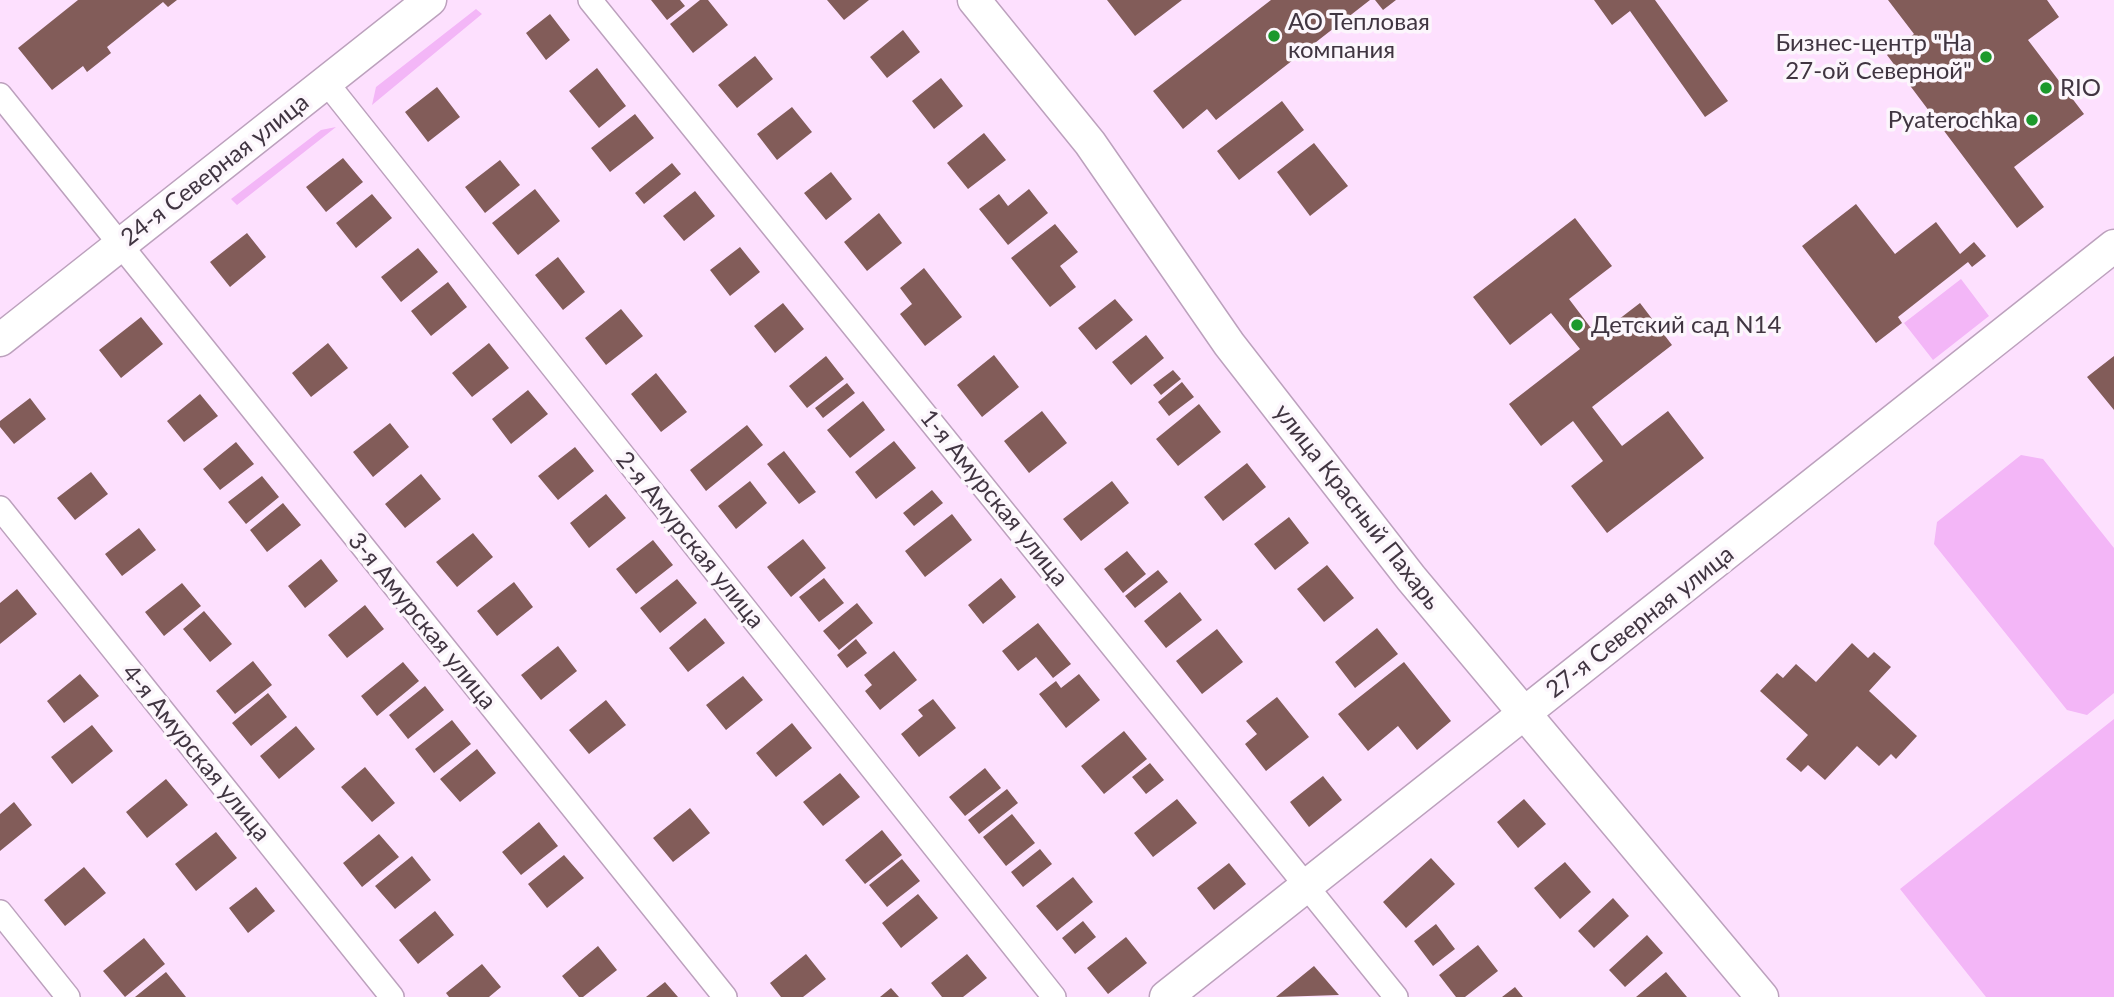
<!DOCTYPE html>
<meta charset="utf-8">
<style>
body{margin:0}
canvas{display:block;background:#fde0fe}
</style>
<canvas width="2114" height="997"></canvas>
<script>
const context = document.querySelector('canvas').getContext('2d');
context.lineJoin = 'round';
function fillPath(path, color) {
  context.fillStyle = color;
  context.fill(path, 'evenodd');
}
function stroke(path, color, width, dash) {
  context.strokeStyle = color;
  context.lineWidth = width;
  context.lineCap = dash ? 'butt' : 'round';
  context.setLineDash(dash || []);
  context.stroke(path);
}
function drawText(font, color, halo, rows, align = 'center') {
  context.font = font + ' Lato,sans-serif';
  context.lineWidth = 7;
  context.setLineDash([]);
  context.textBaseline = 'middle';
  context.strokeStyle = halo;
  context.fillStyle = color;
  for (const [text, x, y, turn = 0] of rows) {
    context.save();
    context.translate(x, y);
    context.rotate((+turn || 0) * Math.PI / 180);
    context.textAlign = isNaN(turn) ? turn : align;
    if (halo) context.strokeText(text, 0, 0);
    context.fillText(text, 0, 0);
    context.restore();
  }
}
const green = new Path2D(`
 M476 9 482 14 372 105 376 87Z
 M336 127 237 205 231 199 321 130Z
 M1961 279 1989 316 1933 360 1904 323Z
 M2021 455 2043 459 2114 548V693L2087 715 2067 710 1934 544 1937 522Z
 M2114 719V997H1986L1900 889Z`);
const building = new Path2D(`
 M78 0H177L168 7 163 2 107 47 111 53 87 72 83 66 52 90 18 48Z
 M651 0H680L685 6 667 20Z
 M700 0H708L728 25 693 53 670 24Z
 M827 0H869L844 20Z
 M1107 0H1182L1135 36Z
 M1271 0H1370L1216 120 1207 109 1183 129 1153 91Z
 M1375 0H1396L1383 10Z
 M1594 0H1655L1728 101 1705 117 1630 11 1612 25Z
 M1888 0H2047L2059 17 2028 40 2084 114 2014 167 2044 207 2017 228 1887 55 1914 34Z
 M550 14 570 40 546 60 526 33Z
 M903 30 920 52 887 78 870 57Z
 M755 56 773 79 737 108 718 85Z
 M597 68 626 106 599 128 569 91Z
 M941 78 963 106 934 129 912 101Z
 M437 87 460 117 428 142 405 112Z
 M1282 101 1304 130 1239 180 1217 151Z
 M792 107 812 132 777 160 757 134Z
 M635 114 654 138 610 172 591 148Z
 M984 133 1006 160 968 189 947 163Z
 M1314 143 1348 186 1310 216 1277 172Z
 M343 158 363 182 326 212 306 187Z
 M500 160 520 185 485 213 465 187Z
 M672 163 681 174 644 204 635 193Z
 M831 172 852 199 826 220 804 193Z
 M535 189 560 221 518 255 492 223Z
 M1029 189 1048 213 1008 245 979 209 999 194 1008 206Z
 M695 191 715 216 684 241 663 216Z
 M372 194 392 218 356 248 336 223Z
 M1856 204 1895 254 1936 222 1960 254 1974 242 1986 256 1972 267 1968 262 1898 317 1902 323 1876 343 1802 246Z
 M879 213 902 243 867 271 844 242Z
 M1575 218 1612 266 1569 299 1597 336 1640 303 1672 345 1592 407 1622 446 1668 411 1704 458 1607 533 1571 486 1603 461 1573 421 1541 446 1509 404 1580 349 1551 313 1510 345 1473 297Z
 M1055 224 1078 252 1060 266 1076 287 1050 307 1011 258Z
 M247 233 266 257 230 287 210 262Z
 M740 247 760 272 730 296 710 270Z
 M418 248 438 272 401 302 381 277Z
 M558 257 585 292 563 310 535 275Z
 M924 268 962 317 925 346 900 314 912 304 900 288Z
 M448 282 467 307 431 336 411 311Z
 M1115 299 1133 320 1096 350 1078 328Z
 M783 303 804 329 775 353 754 326Z
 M621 309 643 336 606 365 585 338Z
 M141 317 163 344 121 378 99 350Z
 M1146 335 1164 358 1131 385 1112 362Z
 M328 343 348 368 311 397 292 373Z
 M489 343 509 368 472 397 452 373Z
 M994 355 1019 387 982 417 957 385Z
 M826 356 844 379 807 408 789 386Z
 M2114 356V410L2087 377Z
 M1173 370 1181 379 1161 395 1153 385Z
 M656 373 687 412 661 432 631 394Z
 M1182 382 1194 397 1169 416 1158 402Z
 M847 383 855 393 823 418 815 408Z
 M528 390 548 414 511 444 492 419Z
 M200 394 218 416 184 442 167 421Z
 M30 398 46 419 14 444 0 427V421Z
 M863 401 885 430 850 458 827 430Z
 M1199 404 1221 432 1178 466 1156 439Z
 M1042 411 1067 443 1029 473 1004 441Z
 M390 423 409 447 373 477 353 452Z
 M747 425 763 445 706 491 690 470Z
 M894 441 916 468 876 499 855 472Z
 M236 442 254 464 220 490 203 469Z
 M575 447 594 471 558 500 538 476Z
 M784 451 816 492 799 504 767 464Z
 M1247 463 1266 487 1223 521 1204 497Z
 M91 472 108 494 75 520 57 498Z
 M421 474 441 499 405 528 385 504Z
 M262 476 279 497 246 524 228 502Z
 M750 481 767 503 736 529 718 506Z
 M1112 481 1129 503 1081 541 1063 519Z
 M932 490 943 503 914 526 903 513Z
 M606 494 626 518 589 548 570 523Z
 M283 503 301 525 267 552 250 530Z
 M952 514 972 540 925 577 905 551Z
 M1289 517 1309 543 1275 570 1254 544Z
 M139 528 156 550 122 576 105 554Z
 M473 533 493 557 457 587 436 562Z
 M803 539 826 568 791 597 767 567Z
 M653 540 673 565 636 594 616 569Z
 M1127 551 1146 574 1123 593 1104 569Z
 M321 559 338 581 305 608 288 586Z
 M1327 565 1354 598 1324 622 1297 589Z
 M1158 570 1168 582 1135 608 1125 596Z
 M824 578 844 603 819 622 799 597Z
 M1001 578 1016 597 983 624 968 605Z
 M677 579 697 603 660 633 640 608Z
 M514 582 533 607 497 636 477 611Z
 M182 583 201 606 164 636 145 612Z
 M17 589 37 614 0 644V603Z
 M1180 592 1202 620 1166 648 1144 621Z
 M857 603 873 623 839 650 823 631Z
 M365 605 384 629 347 658 328 635Z
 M204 611 232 644 210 662 183 629Z
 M705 618 725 643 688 672 669 648Z
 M1038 623 1071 664 1053 678 1036 657 1018 671 1002 651Z
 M1377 628 1398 654 1355 688 1335 662Z
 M1217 629 1243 662 1202 694 1176 661Z
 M856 639 867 653 847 668 837 655Z
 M1852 643 1868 658 1874 652 1891 667 1869 691 1917 736 1896 759 1891 754 1879 766 1857 746 1825 780 1808 765 1801 772 1786 759 1808 735 1760 691 1777 673 1783 678 1796 664 1816 682Z
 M558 646 577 671 541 700 521 675Z
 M894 651 917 680 880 710 865 691 872 685 864 675Z
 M253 661 272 685 235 714 216 691Z
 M403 662 419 681 377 716 361 696Z
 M1404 662 1451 721 1417 750 1398 726 1368 751 1338 714Z
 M80 674 99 696 64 723 47 701Z
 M1079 674 1100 700 1066 728 1039 694 1056 681 1061 688Z
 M743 676 763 700 726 730 706 705Z
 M425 686 444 710 408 739 389 715Z
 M268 693 287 717 251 746 232 723Z
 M1277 697 1309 737 1266 771 1245 744 1257 734 1246 721Z
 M933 699 956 728 919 757 901 734 923 716 918 710Z
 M606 700 626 725 589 754 569 730Z
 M452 720 471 744 434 773 415 749Z
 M792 723 812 748 776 777 756 753Z
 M92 725 113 751 72 784 51 757Z
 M296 726 315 749 279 779 260 756Z
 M1124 731 1147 759 1104 794 1081 766Z
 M477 749 496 773 460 802 440 779Z
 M1150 763 1164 780 1146 794 1132 777Z
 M365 767 395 803 372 822 341 787Z
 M985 768 1001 788 965 816 949 797Z
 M840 773 860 797 823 826 803 802Z
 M1323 776 1342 800 1309 827 1290 802Z
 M166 779 188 805 147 838 126 812Z
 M1007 789 1018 803 979 834 968 820Z
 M1177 799 1197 823 1153 857 1134 833Z
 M1524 799 1546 824 1518 848 1497 822Z
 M14 802 32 825 0 851V814Z
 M690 808 710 833 673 862 653 838Z
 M1012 814 1035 843 1006 866 983 837Z
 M539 822 558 846 521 875 502 852Z
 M882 830 902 855 865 884 845 860Z
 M216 832 237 858 196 891 175 864Z
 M379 834 399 857 362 887 343 863Z
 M1040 849 1052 864 1023 887 1011 872Z
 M564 855 584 878 547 908 528 884Z
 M412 856 431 880 395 909 375 886Z
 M1431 858 1455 884 1406 928 1383 902Z
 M902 859 920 881 887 907 869 885Z
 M1565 862 1591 892 1560 919 1534 888Z
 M1229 863 1246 884 1214 910 1197 888Z
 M84 867 106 893 65 926 44 900Z
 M1073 877 1093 902 1057 931 1036 906Z
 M256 887 275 911 248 933 229 908Z
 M918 894 938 918 901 948 882 923Z
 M1613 898 1629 916 1594 948 1578 931Z
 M435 911 454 935 418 964 399 940Z
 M1083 921 1096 937 1075 954 1062 938Z
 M1436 924 1455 949 1433 966 1414 941Z
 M1647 935 1663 953 1625 987 1609 970Z
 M1126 937 1147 963 1108 994 1087 968Z
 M144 938 165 964 125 997 103 971Z
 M1478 945 1498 971 1465 997H1456L1439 975Z
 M598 946 617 970 583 997H579L562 976Z
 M806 954 826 979 803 997H781L770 983Z
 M967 954 987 978 963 997H942L931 983Z
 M482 964 501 987 489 997H449L446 993Z
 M1314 966 1339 995 1276 997Z
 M166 972 186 997H135Z
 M1666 972 1687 997H1636Z
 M665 982 678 997H646Z
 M1515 987 1523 997H1502Z
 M891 988 899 997H880Z`);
const street = new Path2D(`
 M590 0 1396 997
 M326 82 1054 997
 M0 95 725 997
 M0 508 392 997
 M0 912 68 997`);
const secondary = new Path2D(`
 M974 0 1090 143 1229 344 1411 578 1762 997
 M0 340 430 0
 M1166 997 2114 246`);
const markers = [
 [1274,36,7,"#1c992c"],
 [1986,57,7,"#1c992c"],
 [2046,88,7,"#1c992c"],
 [2032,120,7,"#1c992c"],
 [1577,325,7,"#1c992c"]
];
const poiNames = [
 ["АО Тепловая",1288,22],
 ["компания",1288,50],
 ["Бизнес-центр \"На",1972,43,"right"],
 ["27-ой Северной\"",1972,71,"right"],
 ["RIO",2060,88],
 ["Pyaterochka",2018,120,"right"],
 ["Детский сад N14",1591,325]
];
const streetNames = [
 ["24-я Северная улица",215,170,-38],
 ["1-я Амурская улица",994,498,51],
 ["улица Красный Пахарь",1357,507,52],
 ["2-я Амурская улица",690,540,51],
 ["3-я Амурская улица",422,621,51],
 ["27-я Северная улица",1640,622,-38],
 ["4-я Амурская улица",196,753,51]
];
fillPath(green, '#f3b6f7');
fillPath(building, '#825c59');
stroke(street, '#bca1bd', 26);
stroke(secondary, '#bca1bd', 35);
stroke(street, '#fff', 23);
stroke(secondary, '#fff', 32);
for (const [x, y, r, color] of markers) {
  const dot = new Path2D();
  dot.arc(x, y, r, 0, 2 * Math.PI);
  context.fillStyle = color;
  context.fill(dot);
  stroke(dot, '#fcf6fc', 2.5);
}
drawText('24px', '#403541', '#fcf6fc', poiNames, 'left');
drawText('24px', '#403541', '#fcf6fc', streetNames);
</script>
